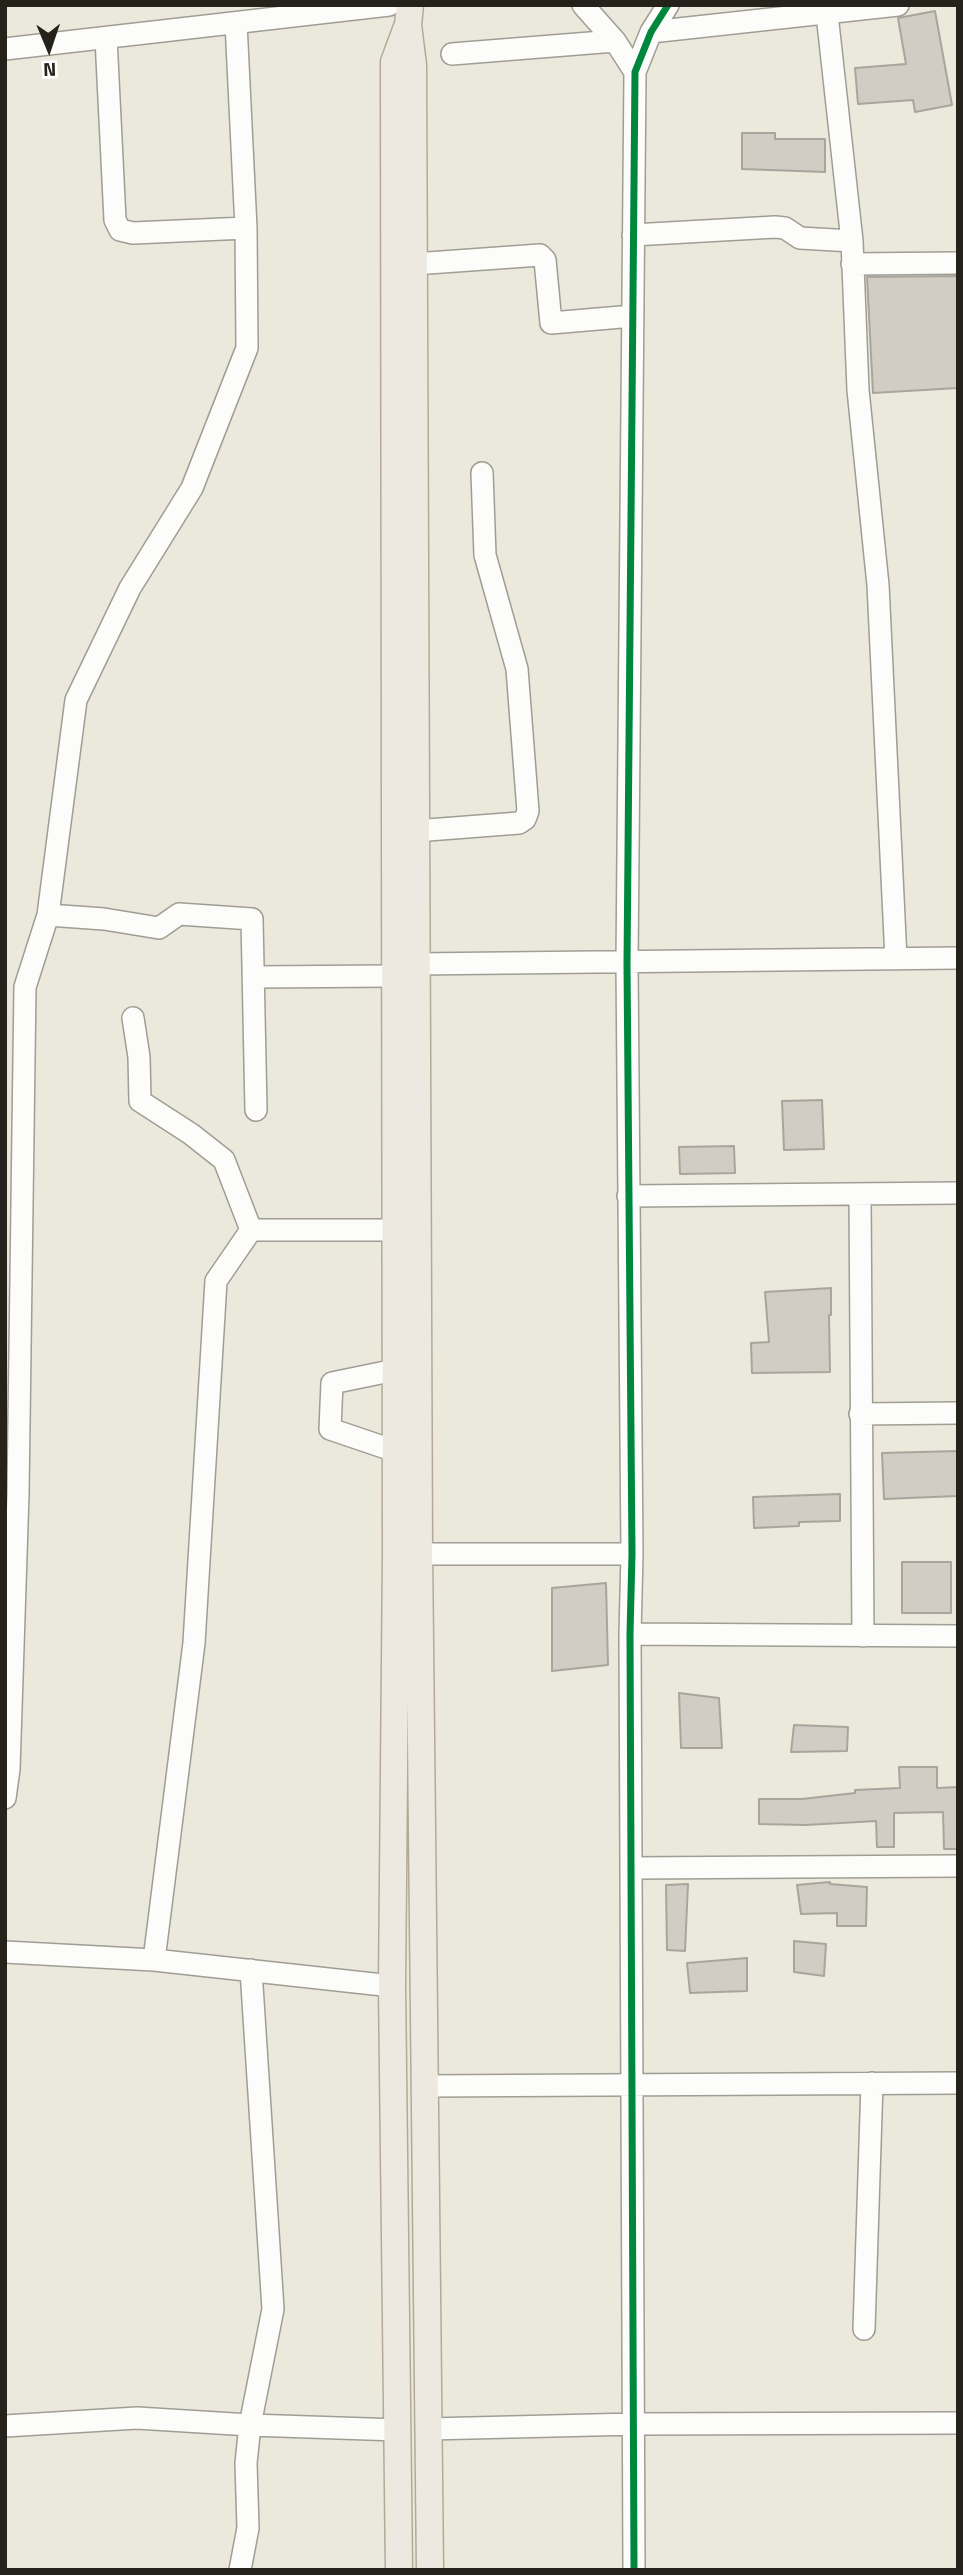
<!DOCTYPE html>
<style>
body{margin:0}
#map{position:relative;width:963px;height:2575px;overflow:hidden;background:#ebe8dc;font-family:"Titillium Web",sans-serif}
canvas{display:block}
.frame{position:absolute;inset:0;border:7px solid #24221a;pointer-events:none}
.north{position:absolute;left:14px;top:14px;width:70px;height:70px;-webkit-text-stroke:5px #fff;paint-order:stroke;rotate:178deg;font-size:19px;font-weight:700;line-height:28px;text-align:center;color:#24221a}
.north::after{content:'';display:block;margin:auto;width:24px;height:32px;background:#24221a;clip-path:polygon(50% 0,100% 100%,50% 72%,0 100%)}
</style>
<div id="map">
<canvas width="963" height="2575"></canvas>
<div class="frame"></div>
<div class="north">N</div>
</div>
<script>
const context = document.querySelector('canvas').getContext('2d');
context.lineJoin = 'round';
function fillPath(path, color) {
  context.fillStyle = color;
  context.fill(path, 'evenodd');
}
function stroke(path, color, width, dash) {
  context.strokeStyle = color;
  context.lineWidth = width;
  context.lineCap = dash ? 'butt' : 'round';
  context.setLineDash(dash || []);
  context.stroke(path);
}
const building = new Path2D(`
 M935 11 952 105 915 112 913 100 858 104 855 68 906 64 898 18Z
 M742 133H775V139H825V172L742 169Z
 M958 276V388L873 393 867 277Z
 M822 1100 824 1149 784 1150 782 1101Z
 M734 1146 735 1173 680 1174 679 1147Z
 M831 1288V1315H829L830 1372 752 1373 751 1343 769 1342 765 1292Z
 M958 1451V1496L884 1499 882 1453Z
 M840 1494V1521L799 1522V1526L754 1528 753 1497Z
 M902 1562H951V1613H902Z
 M606 1583 608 1665 552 1671V1588Z
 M679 1693 719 1698 722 1748H681Z
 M794 1725 848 1727 847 1751 791 1752Z
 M899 1767H937V1788L958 1787V1849H944L943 1812 894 1813V1847H877L876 1821 806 1825 759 1824V1799H802L855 1793V1790L900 1788Z
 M830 1882V1884L867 1887 866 1926H837V1913L801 1914 797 1885Z
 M688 1884 685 1951 667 1950 666 1885Z
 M794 1941 826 1944 824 1976 794 1972Z
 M747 1958V1991L690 1993 687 1963Z`);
const minor = new Path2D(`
 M583 5 615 41 635 72
 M826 5 852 241 858 390 878 585 896 959
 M651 32 898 5
 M106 38 115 220 120 230 133 233 246 228
 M5 49 389 5
 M452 54 615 41
 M633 235 775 227 785 228 800 238 852 241
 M414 264 540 255 545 260 551 323 633 316
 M852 264 958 263
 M415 831 519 823 525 819 528 811 517 669 485 555 482 473
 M48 915 104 919 159 928 179 914 252 919 256 1110
 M415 964 958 958
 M254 977 393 976
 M133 1018 139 1057 140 1101 191 1134 224 1160 251 1230
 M860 1195 863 1636
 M628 1196 958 1193
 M860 1414 958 1413
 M395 1451 330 1429 332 1383 395 1370
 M403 1554H632
 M630 1634 958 1636
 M5 1798 9 1769 18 1494 25 987 48 915 76 700 130 588 192 488 247 348 246 228 236 23
 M631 1868 958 1866
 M5 1952 154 1960 392 1986
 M154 1960 194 1643 216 1281 251 1230H395
 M425 2086 958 2083
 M864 2329 872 2083
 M5 2426 137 2418 250 2425 398 2430
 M429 2429 634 2424 958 2423
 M240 2570 248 2528 246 2463 250 2425 273 2309 251 1970
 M634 2570 630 1634 632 1554 627 963 635 72 651 32 668 5`);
const major = new Path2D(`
 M410 5 408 25 413 65 419 1552 430 2570
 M399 2570 392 1986 396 1554 394 62 407 27`);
const cycleway = new Path2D(`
 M634 2570 630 1634 632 1554 627 963 635 72 651 32 668 5`);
fillPath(building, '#d1ccc4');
stroke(building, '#a9a59d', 2);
stroke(minor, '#a09d94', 24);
stroke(major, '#b4a997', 29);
stroke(minor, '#fcfcfa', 21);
stroke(major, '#eee9e0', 26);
stroke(cycleway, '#00873e', 7);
</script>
